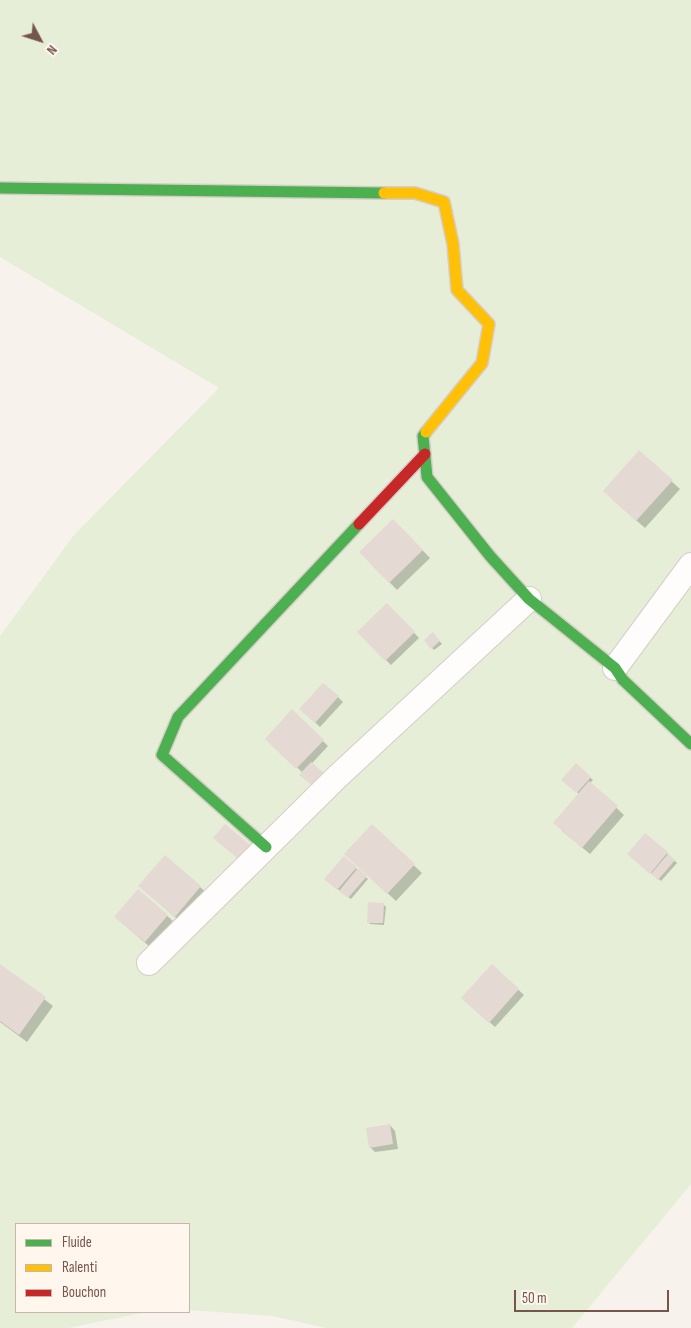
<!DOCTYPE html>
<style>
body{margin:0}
#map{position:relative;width:691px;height:1328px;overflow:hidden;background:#f7f2ec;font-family:"Sofia Sans Condensed",sans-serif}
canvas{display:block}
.legend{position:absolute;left:15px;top:1223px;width:175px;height:90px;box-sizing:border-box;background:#fff6ee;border:1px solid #c8b6ad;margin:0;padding:6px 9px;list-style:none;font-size:15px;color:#76564c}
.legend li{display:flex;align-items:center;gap:10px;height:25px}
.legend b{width:25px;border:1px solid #c8b6ad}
.north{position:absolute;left:15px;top:15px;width:50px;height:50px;-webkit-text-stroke:4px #fff6ee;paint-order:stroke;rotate:130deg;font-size:14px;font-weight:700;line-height:20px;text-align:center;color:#76564c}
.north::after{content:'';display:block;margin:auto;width:18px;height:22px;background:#76564c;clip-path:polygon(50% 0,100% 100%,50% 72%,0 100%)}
.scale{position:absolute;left:514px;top:1290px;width:155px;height:22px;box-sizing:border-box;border:2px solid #76564c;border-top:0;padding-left:6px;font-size:15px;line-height:18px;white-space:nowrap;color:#76564c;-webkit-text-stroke:4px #fff6ee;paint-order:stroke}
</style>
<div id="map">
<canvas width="691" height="1328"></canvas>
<ul class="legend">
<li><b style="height:6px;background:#4caf50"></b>Fluide</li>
<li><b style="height:6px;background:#ffc107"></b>Ralenti</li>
<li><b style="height:6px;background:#c62828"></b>Bouchon</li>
</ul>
<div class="north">N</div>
<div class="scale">50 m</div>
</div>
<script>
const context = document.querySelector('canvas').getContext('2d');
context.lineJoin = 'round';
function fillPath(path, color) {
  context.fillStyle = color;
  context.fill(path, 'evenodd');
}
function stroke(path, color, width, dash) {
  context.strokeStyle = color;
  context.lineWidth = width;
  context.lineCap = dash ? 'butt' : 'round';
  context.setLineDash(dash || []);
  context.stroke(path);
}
const green = new Path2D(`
 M0 0H691V1184L572 1328H326L273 1316 189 1310V1224H16V1312H147L68 1328H0V636L74 535 219 388 0 257Z`);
const shadow = new Path2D(`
 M639 452 680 489 645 528 612 499Z
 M393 520 430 558 397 590 360 552Z
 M387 604 419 638 391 665 358 632Z
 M433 634 442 644 434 650 425 640Z
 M338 697 343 702 320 727 301 709Z
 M292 711 328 746 303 773 266 739Z
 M576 765 593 780 590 783 624 815 590 854 562 831 579 794 563 780Z
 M372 826 422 873 396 901 354 862Z
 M667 853 677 863 661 881 634 859Z
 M344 858 368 879 351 899 331 884Z
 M200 887 208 894 183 924 147 893Z
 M139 891 173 921 150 947 121 922Z
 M383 904 386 907 384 925 370 924 368 922Z
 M0 965 53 1006 27 1042 0 1022Z
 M492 966 524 995 495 1027 468 1003Z
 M390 1125 395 1131 398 1149 375 1152 370 1147Z`);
const building = new Path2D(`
 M639 450 673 480 636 521 603 491Z
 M393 519 423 550 389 583 359 552Z
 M387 603 415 632 385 661 357 632Z
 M433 632 440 641 431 649 424 640Z
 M323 683 339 696 315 723 299 709Z
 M292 709 324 740 296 769 265 739Z
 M311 762 324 773 313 786 299 775Z
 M576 763 591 777 577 793 561 780Z
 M589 781 618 806 582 848 553 823Z
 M225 824 254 848 242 862 213 838Z
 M372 824 415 864 387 894 344 854Z
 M645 833 668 852 650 874 627 854Z
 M668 854 675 860 658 880 651 874Z
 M165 855 201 886 175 917 138 886Z
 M344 856 357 867 337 890 324 879Z
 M358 868 367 876 348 898 339 891Z
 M138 889 168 915 145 942 114 917Z
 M368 902 384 903 383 923H367Z
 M0 964 46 997 19 1035 0 1021Z
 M492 964 519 989 489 1023 461 998Z
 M390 1124 393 1144 369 1148 366 1128Z`);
const street = new Path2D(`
 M615 668 691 565
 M149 963 337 777 529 599`);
const fast = new Path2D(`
 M0 188 384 193
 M426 432 423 436 427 477 490 556 529 599 615 668 623 680 691 744
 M266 847 162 755 178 717 359 524`);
const slow = new Path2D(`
 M384 193H415L444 202 453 244 457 290 489 324 482 363 426 432`);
const jam = new Path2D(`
 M359 524 425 454`);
fillPath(green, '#e6eed7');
fillPath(shadow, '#0003');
fillPath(building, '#e4dad3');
stroke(street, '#d6cdc8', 26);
stroke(fast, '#d7cdc8', 14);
stroke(slow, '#d7cdc8', 14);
stroke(jam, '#d7cdc8', 14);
stroke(street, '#fefdfc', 24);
stroke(fast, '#4caf50', 11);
stroke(slow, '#ffc107', 11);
stroke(jam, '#c62828', 11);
</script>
